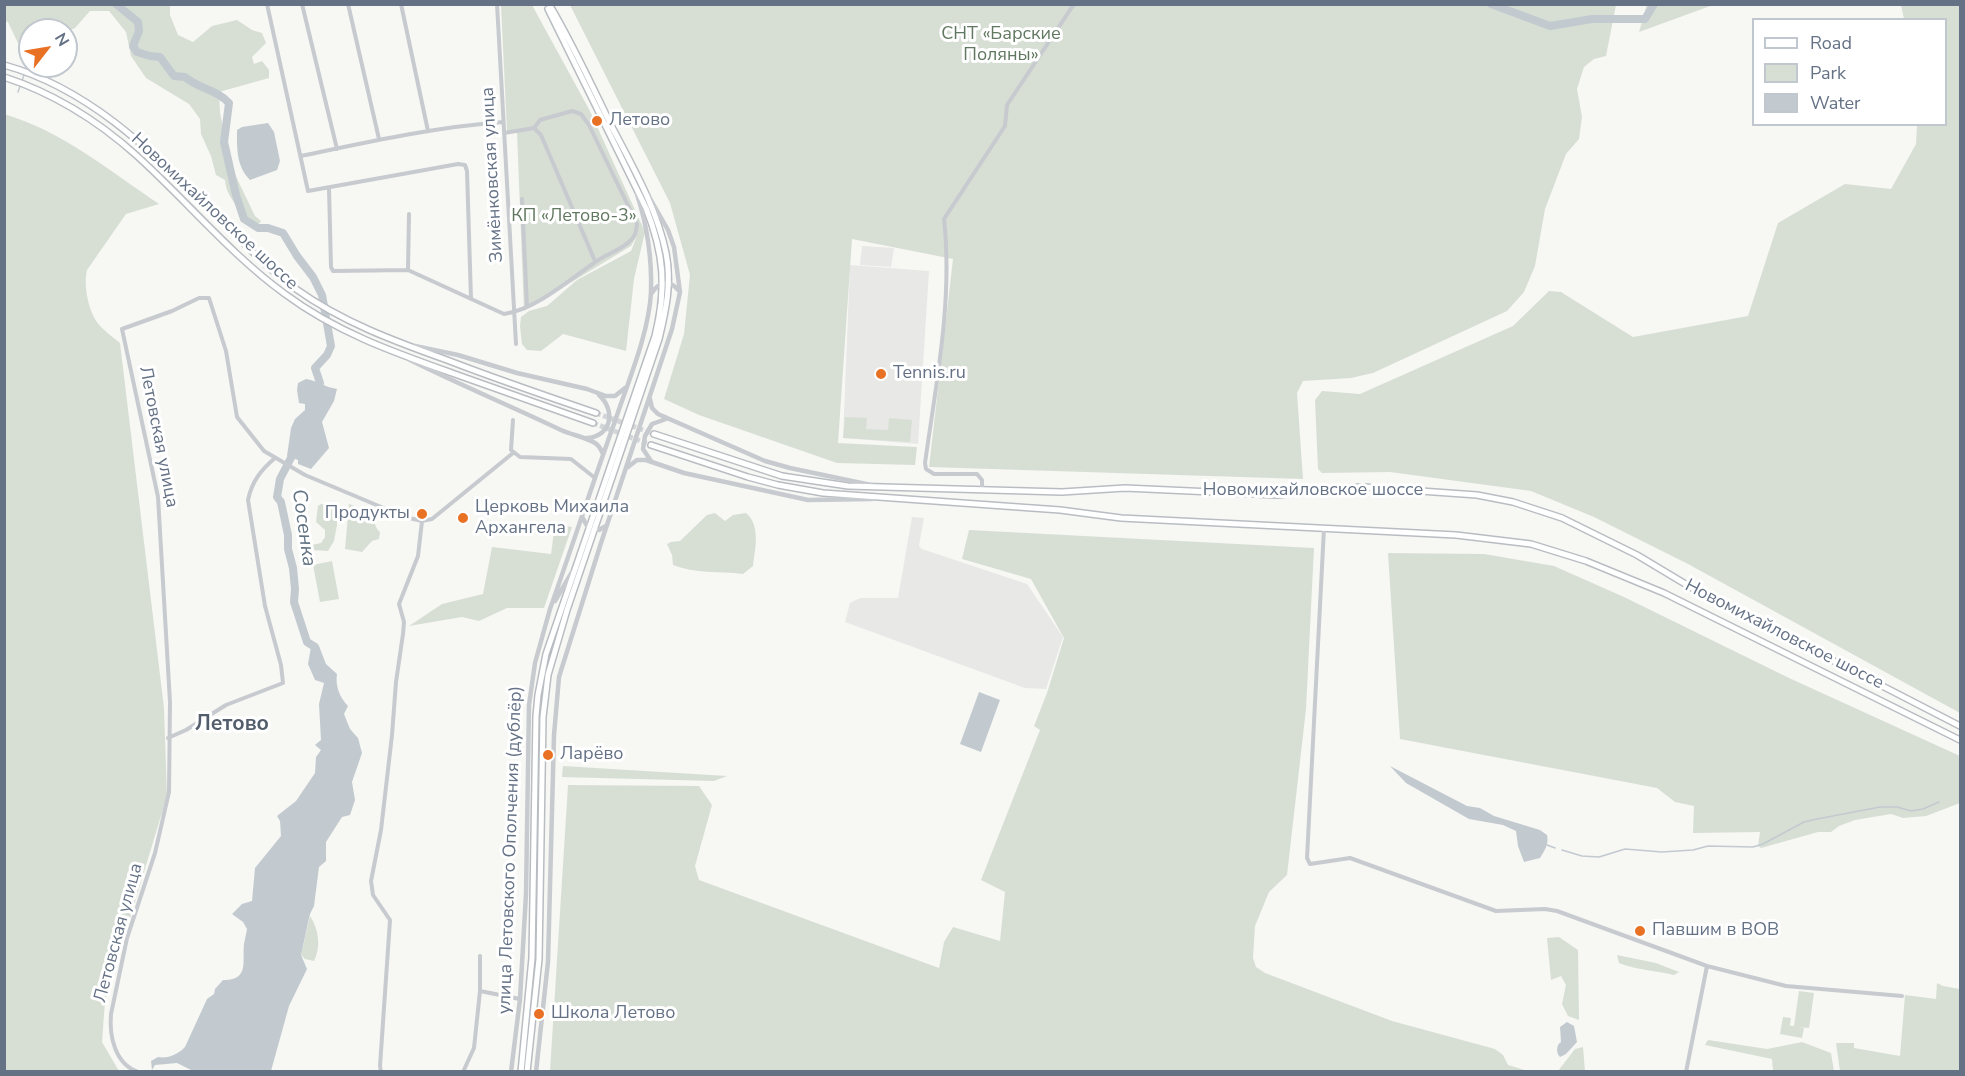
<!DOCTYPE html>
<meta charset="utf-8">
<style>
body{margin:0}
#map{position:relative;width:1965px;height:1076px;overflow:hidden;background:#f7f7f4;font-family:"Nunito Sans",sans-serif}
canvas{display:block}
.frame{position:absolute;inset:0;border:6px solid #657286;pointer-events:none}
.legend{position:absolute;left:1752px;top:18px;width:195px;height:108px;box-sizing:border-box;background:#fff;border:2px solid #c1c7cf;margin:0;padding:8px 10px;list-style:none;font-size:18px;color:#657286}
.legend li{display:flex;align-items:center;gap:12px;height:30px}
.legend b{width:30px;border:2px solid #c1c7cf}
.north{position:absolute;left:18px;top:18px;width:60px;height:60px;box-sizing:border-box;background:#fff;border:2px solid #c1c7cf;border-radius:50%;rotate:59deg;font-size:16px;font-weight:700;line-height:24px;text-align:center;color:#657286}
.north::after{content:'';display:block;margin:auto;width:21px;height:27px;background:#e97123;clip-path:polygon(50% 0,100% 100%,50% 72%,0 100%)}
</style>
<div id="map">
<canvas width="1965" height="1076"></canvas>
<div class="frame"></div>
<ul class="legend">
<li><b style="height:8px;background:#fff"></b>Road</li>
<li><b style="height:16px;background:#d7dfd5"></b>Park</li>
<li><b style="height:16px;background:#c2cad0"></b>Water</li>
</ul>
<div class="north">N</div>
</div>
<script>
const context = document.querySelector('canvas').getContext('2d');
context.lineJoin = 'round';
function fillPath(path, color) {
  context.fillStyle = color;
  context.fill(path, 'evenodd');
}
function stroke(path, color, width, dash) {
  context.strokeStyle = color;
  context.lineWidth = width;
  context.lineCap = dash ? 'butt' : 'round';
  context.setLineDash(dash || []);
  context.stroke(path);
}
function drawText(font, color, halo, rows, align = 'center') {
  context.font = font + ' "Nunito Sans",sans-serif';
  context.lineWidth = 6;
  context.setLineDash([]);
  context.textBaseline = 'middle';
  context.strokeStyle = halo;
  context.fillStyle = color;
  for (const [text, x, y, turn = 0] of rows) {
    context.save();
    context.translate(x, y);
    context.rotate((+turn || 0) * Math.PI / 180);
    context.textAlign = isNaN(turn) ? turn : align;
    if (halo) context.strokeText(text, 0, 0);
    context.fillText(text, 0, 0);
    context.restore();
  }
}
const built = new Path2D(`
 M862 246 894 248 891 267 860 265Z
 M850 265 929 271 918 444 843 438Z
 M912 517 924 518 919 546 922 549 1027 584 1063 637 1046 689 1025 688 845 622 850 603 860 598H898Z`);
const green = new Path2D(`
 M1647 4H1713V5L1639 32Z
 M4 5H170V15L178 35 193 42 212 26 237 20 252 30 262 33 266 43 252 57 254 64 262 61 269 70V78L219 92 220 113 231 166 255 216 261 221 259 224H254C242 211 226 198 225 180L216 175 211 156 201 134 200 119 189 104 146 78 131 56 126 32 109 11H90L75 28 66 32V30H30V55L25 58 8 22 5 21Z
 M501 5H532L590 111 645 232 634 279 626 351 563 334 541 351 527 350 522 344 520 326 521 317 529 311 547 306 577 280 631 251 637 236 631 246 524 311 517 132 507 131Z
 M570 5H1616L1606 56 1594 59 1584 67 1577 89 1582 117 1579 139 1566 154 1545 209 1535 266 1524 292 1507 311 1373 373 1351 378 1303 381 1297 393 1303 479 929 467 953 259 852 239 838 443 917 447 915 465 837 463 699 415 664 399 684 334 690 275 670 203Z
 M1901 5H1960V713L1688 564 1594 517 1531 491 1390 472 1322 473 1318 469 1315 400 1322 391 1360 394 1513 326 1549 291 1561 292 1633 337 1748 316 1778 223 1845 184 1891 189 1916 144 1917 125 1946 124V20L1904 19Z
 M4 114C62 131 110 171 159 204L126 214 87 270C83 286 89 315 101 327 107 333 114 338 120 343L164 708 167 796 105 1001 102 1042 119 1071H5Z
 M845 417 867 418 866 429 888 430 889 418 912 420 910 442 843 438Z
 M321 504 332 505 337 513V525L334 541 328 551 312 550V545L321 543 325 537V530L316 522 318 506Z
 M349 504 369 511 377 529 380 532 379 539 372 541 362 552 345 549Z
 M715 513 725 521 733 515 746 513C761 526 755 548 753 566L743 574C719 571 695 574 673 565L672 555 667 544 671 542 680 541 707 515Z
 M555 524 572 527 544 608H507L479 621 462 617 409 626 442 604 483 594 492 547 551 554Z
 M969 530 1314 548 1306 709 1287 875 1269 892 1255 926 1253 958 1256 967 1265 973 1392 1021 1495 1049 1503 1055 1508 1065 1528 1071H550L568 785 699 786 712 805 695 866 699 880 939 968 944 942 953 927 1000 941 1005 892 981 880 1040 730 1034 726 1047 693 1064 638 1031 579 962 559Z
 M1388 553 1484 554 1554 566 1624 597 1789 678 1960 756V803L1926 816 1903 818 1891 814 1855 820 1839 826 1831 832H1818L1761 848 1758 846 1760 832 1693 833 1694 806 1675 802 1657 788 1400 739Z
 M332 561 339 599 320 602 313 565Z
 M563 766 727 776 714 781 562 777Z
 M310 916C319 929 321 948 314 961L305 959 301 955Z
 M1559 937 1578 950 1579 1020 1568 1016 1562 1004 1566 985 1561 976 1551 980 1547 938Z
 M1617 955 1656 963 1679 972 1674 975C1658 971 1632 969 1619 963Z
 M1937 983 1943 986 1960 989V1071H1840L1836 1043H1854V1048L1900 1056 1905 995 1936 999Z
 M1799 991 1814 993 1809 1028 1798 1027 1804 1028 1802 1038 1780 1034 1783 1017 1791 1018 1790 1025H1787L1794 1026Z
 M1708 1040 1767 1049 1802 1042 1831 1053 1834 1071H1773L1772 1059 1705 1045Z
 M1583 1047 1585 1071H1558L1575 1049Z`);
const water = new Path2D(`
 M268 123 274 132 280 161 277 170 250 180C236 166 237 148 237 130L242 127Z
 M306 379C319 381 324 387 337 389L334 401 322 422 329 448 311 469 298 464V460L287 456 291 428 295 419 305 410V404L299 403 297 390 298 383Z
 M319 646 326 664 337 674C335 686 340 698 348 706L344 714 350 729 358 738 362 753 352 782 355 800 350 815 342 817 326 842V861L319 867 314 906 310 914 301 955 307 969 289 1006 271 1071H193L177 1063 155 1065 152 1070 151 1061 158 1057C168 1059 178 1054 185 1047L207 999 214 994 215 989 223 980C250 981 242 960 244 944 245 939 246 934 247 929L243 922 232 914 242 904 252 901 255 868 281 836 280 821 277 816 296 801 315 773 316 757 321 750 315 745 321 740 319 704 324 683 315 680 308 664 311 647Z
 M979 692 1000 700 981 752 960 744Z
 M1390 766 1467 806 1480 808 1494 816 1540 830 1547 835C1549 844 1545 850 1540 858L1524 862 1518 846 1516 831 1503 825 1469 819 1406 783Z
 M1567 1022 1574 1026 1577 1042 1566 1054 1560 1057C1556 1053 1556 1045 1561 1042L1560 1027Z`);
const stream = new Path2D(`
 M26 71 29 63
 M18 92 24 75
 M1547 845 1555 848
 M1562 850 1582 856 1599 857 1625 849 1662 852 1693 850 1708 846 1753 847 1763 844 1804 822 1817 819 1880 807H1897L1911 811 1923 809 1939 802`);
const river = new Path2D(`
 M116 4 138 22 139 31 133 46 137 52 150 56 160 57 174 76 185 77C197 88 218 90 229 103L224 142 236 195 244 219 258 228H268L283 233 297 256 313 277 322 295 331 346 327 355 315 368 320 383 317 391
 M1491 4 1550 26 1592 19H1645L1654 4
 M295 450 280 479 277 497 281 502 288 535V549L293 568 295 589 294 602 307 642 315 647 317 655`);
const secondaryTunnel = new Path2D(`
 M596 413 654 434
 M593 423 651 445`);
const minor = new Path2D(`
 M267 4 308 191 458 164 465 165 467 171 471 299
 M302 4 337 149
 M348 4 379 139
 M401 4 428 131
 M497 4 516 344
 M534 128 541 135 595 261
 M301 156C368 142 435 127 503 122
 M329 188 331 267 333 271 408 270 504 314C535 310 569 280 594 263 605 254 620 251 630 241 636 236 636 231 637 224L589 125 581 114 572 111 540 120 534 128 504 133
 M522 199 527 306
 M408 270 409 214
 M513 420 511 450 520 457 571 459 595 478
 M982 490V480L977 474H934L926 469 925 463C936 384 953 300 944 219L1005 126 1007 105 1074 4
 M1324 528 1307 858 1310 864 1350 858 1496 911 1545 909 1557 911 1707 966 1786 986 1902 996
 M168 738 186 730 226 705 283 683 281 665 265 606 248 500C252 481 261 470 275 458
 M480 991 520 999
 M138 1072C115 1064 109 1036 111 1014L127 938 155 853 169 792 170 702 158 497 122 329 172 311 199 298H209L226 351 237 417 264 451 305 475 405 517 422 521 432 519 513 453
 M381 1072 380 1066 390 920 373 895 371 881 381 830 392 735 396 682 403 634 404 622 399 604 418 556 422 521
 M463 1072 474 1048 480 991V956
 M1686 1072 1707 966`);
const tertiary = new Path2D(`
 M651 294C659 282 669 278 679 291
 M415 346 458 355 517 373 587 389 606 396H615L625 388
 M410 360C460 385 511 406 561 430 572 435 585 437 595 443 600 446 601 450 603 454
 M650 399 652 408 658 414 765 461 790 468 871 485
 M586 438C612 437 616 410 599 395
 M651 461 643 449 645 436 652 424 666 419
 M628 467 637 460H646L684 473 808 500 872 499
 M582 517 589 529 599 530 606 526
 M555 601 572 572
 M511 1072 520 999 526 894 529 705 535 663 550 609C572 547 592 485 614 424 627 384 649 334 651 292 652 259 647 225 637 194
 M536 1072 548 962 554 735 559 677 601 543 672 329 680 292 674 247 668 230 648 195`);
const secondary = new Path2D(`
 M4 65C98 91 162 163 229 228 250 249 271 272 296 289 342 322 394 341 447 360 496 379 546 396 596 413
 M4 77C53 93 98 121 136 155 187 201 230 254 285 294 336 332 393 352 452 373 499 390 546 406 593 423
 M654 434 782 476 848 486 1062 492 1125 488 1277 495 1338 488 1364 487 1477 495 1513 502 1562 518 1637 555 1692 588 1960 726
 M651 445 748 477 778 485 823 493 1060 510 1121 518 1456 535 1531 544 1586 561 1664 593 1960 740
 M521 1072 532 958 536 716 538 695 546 654 655 336C667 288 664 254 646 208L548 9
 M527 1072 539 959 543 717 548 675 567 610 659 339C666 310 672 283 666 253 657 209 633 167 612 127 592 86 573 44 549 4`);
const markers = [
 [597,121,6,"#e97123"],
 [881,374,6,"#e97123"],
 [422,514,6,"#e97123"],
 [463,518,6,"#e97123"],
 [548,755,6,"#e97123"],
 [1640,931,6,"#e97123"],
 [539,1014,6,"#e97123"]
];
const parkNames = [
 ["СНТ «Барские",1001,35],
 ["Поляны»",1001,56],
 ["КП «Летово-3»",574,217]
];
const poiNames = [
 ["Летово",609,121],
 ["Tennis.ru",893,374],
 ["Церковь Михаила",475,508],
 ["Архангела",475,529],
 ["Продукты",410,514,"right"],
 ["Ларёво",560,755],
 ["Павшим в ВОВ",1652,931],
 ["Школа Летово",551,1014]
];
const streetNames = [
 ["Зимёнковская улица",493,175,-93],
 ["Новомихайловское шоссе",214,212,43],
 ["Летовская улица",158,437,79],
 ["Новомихайловское шоссе",1313,491],
 ["Новомихайловское шоссе",1784,635,27],
 ["улица Летовского Ополчения (дублёр)",511,850,-88],
 ["Летовская улица",119,933,-75]
];
const waterNames = [
 ["Сосенка",303,528,82]
];
const quarterNames = [
 ["Летово",232,725]
];
fillPath(built, '#e8e8e7');
fillPath(green, '#d7dfd5');
fillPath(water, '#c2cad0');
stroke(stream, '#c2cad0', 1.5);
stroke(river, '#c2cad0', 8);
stroke(secondaryTunnel, '#d2d6d8', 5, [5, 2.5]);
stroke(secondary, '#b9bdc2', 8);
stroke(minor, '#c7cace', 4);
stroke(tertiary, '#c7cace', 4.5);
stroke(secondary, '#fff', 5);
for (const [x, y, r, color] of markers) {
  const dot = new Path2D();
  dot.arc(x, y, r, 0, 2 * Math.PI);
  context.fillStyle = color;
  context.fill(dot);
  stroke(dot, '#fff', 2);
}
drawText('18px', '#617860', '#fff', parkNames);
drawText('18px', '#657286', '#fff', poiNames, 'left');
drawText('18px', '#657286', '#fff', streetNames);
drawText('italic 20px', '#617382', '#fff', waterNames);
drawText('bold 21px', '#535d6b', '#fff', quarterNames);
</script>
